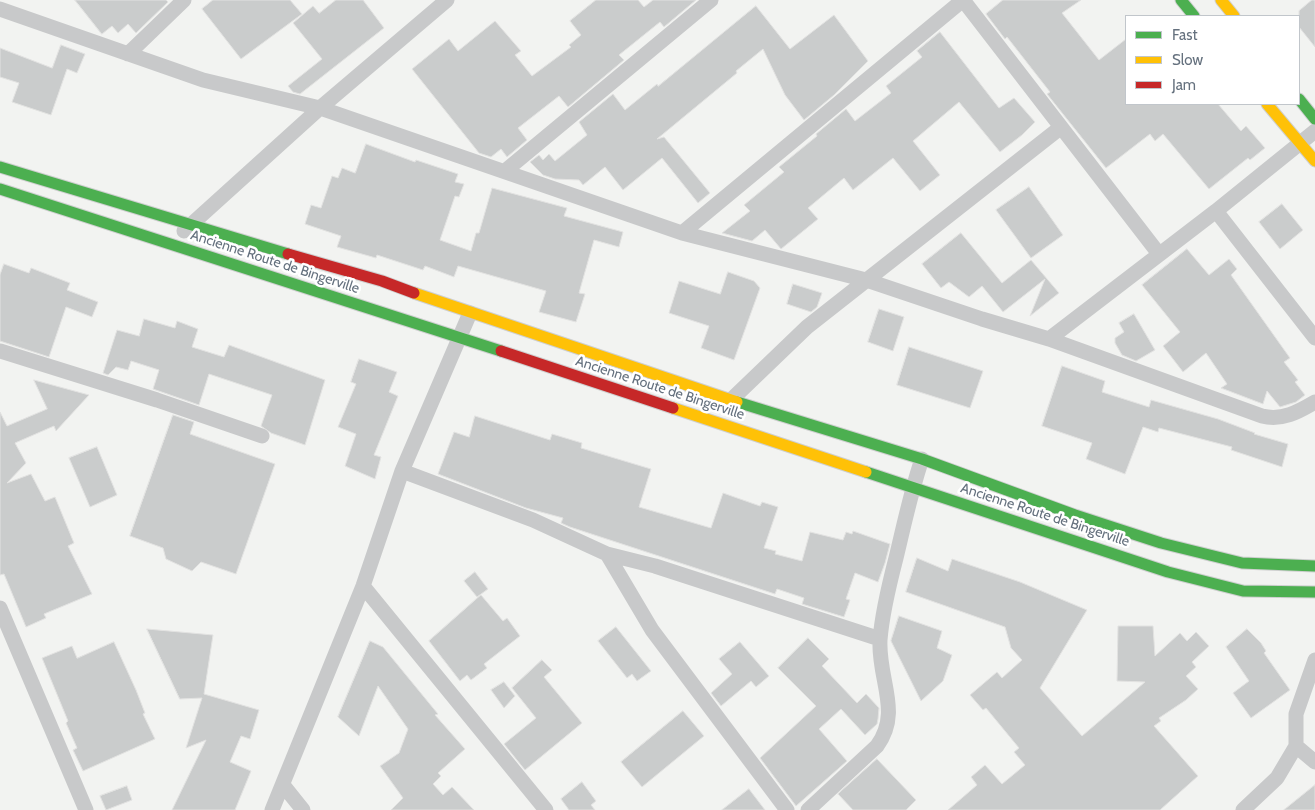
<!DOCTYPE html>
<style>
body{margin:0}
#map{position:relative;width:1315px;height:810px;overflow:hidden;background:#f2f3f1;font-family:Cabin,sans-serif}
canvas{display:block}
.legend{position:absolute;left:1125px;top:15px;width:175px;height:90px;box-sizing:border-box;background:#fff;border:1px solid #c1c6cb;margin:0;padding:6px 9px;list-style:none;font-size:15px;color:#65717e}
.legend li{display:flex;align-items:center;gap:10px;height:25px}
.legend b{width:25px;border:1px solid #c1c6cb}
</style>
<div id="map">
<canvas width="1315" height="810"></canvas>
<ul class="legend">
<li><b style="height:6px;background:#4caf50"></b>Fast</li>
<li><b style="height:6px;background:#ffc107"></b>Slow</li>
<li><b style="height:6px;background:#c62828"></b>Jam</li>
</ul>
</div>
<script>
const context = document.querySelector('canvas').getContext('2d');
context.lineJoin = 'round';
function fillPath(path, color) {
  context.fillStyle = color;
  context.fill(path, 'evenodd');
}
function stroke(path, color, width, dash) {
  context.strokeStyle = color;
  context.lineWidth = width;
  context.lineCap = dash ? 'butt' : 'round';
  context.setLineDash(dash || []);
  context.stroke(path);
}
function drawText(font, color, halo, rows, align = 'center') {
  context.font = font + ' Cabin,sans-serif';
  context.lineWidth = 5;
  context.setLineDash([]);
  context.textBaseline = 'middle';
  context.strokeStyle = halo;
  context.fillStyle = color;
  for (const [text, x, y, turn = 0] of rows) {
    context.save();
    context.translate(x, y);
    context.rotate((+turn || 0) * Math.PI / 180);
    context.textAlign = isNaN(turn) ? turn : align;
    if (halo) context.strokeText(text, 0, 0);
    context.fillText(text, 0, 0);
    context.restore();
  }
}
const building = new Path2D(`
 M75 0H166L168 2 136 33 128 24 118 33 112 26 102 34Z
 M213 0H290L302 14 241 59 202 9Z
 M336 0H363L384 28 300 94 293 92 288 86 322 59 293 23 313 6 319 13Z
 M596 0H638L644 7 653 0H696L664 27 660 22 619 55 624 60 568 107 559 96 518 128 527 140 507 157 501 149 491 157 479 153 412 69 449 39 458 51 495 21 521 51 515 55 532 76 571 47 569 45 581 35 570 21Z
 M1003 0H1081L1062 13 1099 60 1126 39V104H1218L1241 131 1246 126 1265 148 1250 160 1248 158 1209 189 1163 134 1155 141 1150 134 1106 168 1047 94 1050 92 1007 37 1005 39 986 14Z
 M1312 0H1315V47L1299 27V11Z
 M756 6 790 49 834 15 868 61 834 95 804 120 785 95 763 49 736 71 737 73 657 139 664 137 710 193 698 203 662 158 623 190 605 167 583 185 579 180 555 179 543 175 530 162 539 155 543 160 549 154 555 161 587 135 579 122 613 94 625 110 657 84 658 86Z
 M940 32 999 108 1014 98 1035 122 1022 135 1000 152 959 102 913 141 940 175 920 191 893 158 853 190 844 178 808 208 818 219 781 249 765 230 752 241 722 233 750 211 744 205 784 172 779 167 817 136 816 134 846 109 855 121 891 93 886 86 922 57 917 51Z
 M61 45 85 54 77 73 67 69 51 115 12 102 19 83 0 77V48L52 68Z
 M366 144 415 162 416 160 458 174 455 182 464 184 459 197 455 196 440 240 471 251 476 233H479L492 188 567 208 564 216 623 232 619 247 594 240 579 293 585 294 576 322 539 312 546 291 458 266 454 277 425 266 423 270 377 255 376 258 337 247 341 236 305 224 311 205 321 208 332 176 338 178 342 168 355 173Z
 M1029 187 1063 235 1031 258 996 210Z
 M1282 204 1303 230 1280 249 1259 222Z
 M961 233 1002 283 1031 260 1059 293 1030 316 1045 279 1003 312 982 286 969 297 949 282 941 288 922 264Z
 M1187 249 1209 275 1229 259 1237 269 1231 275 1290 358 1284 362 1298 380 1295 382 1305 395 1296 402 1280 407 1267 391 1263 404 1221 388 1227 384 1206 353 1183 372 1163 346 1180 332 1142 285Z
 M4 264 29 273 31 268 70 283 67 290 98 302 92 317 66 307 49 357 0 341V275Z
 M728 272 754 281 760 288 734 360 701 348 709 326 669 313 679 281 720 294Z
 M793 284 822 293 817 307 811 312 787 304Z
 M879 309 904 317 893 351 868 342Z
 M1134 314 1155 350 1136 361 1122 355 1115 343V338L1124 332 1119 323Z
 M144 319 175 328 177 321 198 329 192 347 224 357 229 345 325 380 305 445 271 433 261 426 272 395 209 374 199 405 153 389 159 370 131 361 128 370 116 367 108 375 103 373 117 330 139 336Z
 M909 347 983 371 970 408 897 385Z
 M359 359 397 372 389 392 398 396 374 455 381 457 375 479 345 466 356 434 338 427 356 384 351 382Z
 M1062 366 1105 381 1102 392 1149 407 1151 400 1218 419 1255 433 1254 434 1288 444 1282 467 1231 450 1232 447 1159 428 1158 432 1143 427 1125 474 1086 459 1092 443 1042 426Z
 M34 380 89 395 56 431 54 426 15 443 26 463 7 483 31 474 45 501 55 497 74 543 68 546 92 594 44 614 46 618 26 627 4 574 0 575V412L7 426 47 409Z
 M173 415 194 422 190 434 275 464 236 574 201 562 192 571 166 559 163 548 130 536Z
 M475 416 550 440 552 434 582 443 581 448 651 469 639 507 711 528 723 493 760 506 762 502 778 507 764 548 776 551 775 554 802 561 810 532 843 540 846 532 852 534 853 531 890 544 885 563 878 582 855 573 846 599 850 600 844 617 802 604 804 598 777 589 775 594 570 527 561 523 563 518 526 508 438 474 454 432 469 437Z
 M97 447 117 495 90 507 69 458Z
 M917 558 948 571 952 559 1020 582 1087 610 1040 688 1082 736 1145 682 1117 681 1118 626H1153L1155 656 1180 633 1187 641 1196 632 1209 646 1192 662 1196 667 1186 676 1198 689 1186 700 1159 718 1161 721 1154 726 1198 776 1160 810H948L977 785 971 777 985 765 1002 784 1025 765 1014 752 1019 748 986 708 983 710 970 695 997 672 1002 678 1022 660 1011 648 1005 627 906 592Z
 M475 572 488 589 477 597 464 581Z
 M481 595 503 621 507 618 520 636 484 664 487 668 471 680 467 675 460 681 429 641Z
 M899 616 942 631 937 648 952 655 943 681 921 701 891 641Z
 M616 627 651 671 637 681 632 674 627 678 598 641Z
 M147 629 213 635 204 694 259 710 250 739 241 736 230 762 251 771 235 810H172L206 740 186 748 202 698 180 699Z
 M1247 629 1261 643 1266 651 1264 653 1290 690 1251 718 1233 693 1249 681 1226 647Z
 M808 638 829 659 822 666 857 703 866 694 879 708 878 719 877 724 865 735 841 709 819 729 847 761 796 806 760 758 816 706 778 668Z
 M370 641 383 647 438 714 435 715 465 749 438 773 441 776 433 784 443 795 452 787 474 810H391L403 798 380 766 399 753 408 729 378 686 359 736 338 717Z
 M114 642 136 690 145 713 143 714 155 739 83 771 73 750 77 748 66 723 68 721 42 658 72 646 77 658Z
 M740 642 769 676 756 687 751 681 721 706 711 693 732 674 719 659Z
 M542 660 552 670 544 677 582 723 525 770 504 744 536 718 512 688Z
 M504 682 515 696 504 708 491 690Z
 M683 711 704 736 642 787 621 762Z
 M877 759 916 800 906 810H853L838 794Z
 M582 782 596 801 591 805 595 810H569L561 799Z
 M1315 785V810H1284Z
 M127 786 132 800 106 810 100 796Z
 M749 789 765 810H722Z`);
const street = new Path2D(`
 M963 0 1159 254
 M0 9 203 80 320 108 682 233 866 280 982 319 1049 339 1262 416C1282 421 1298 412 1315 402
 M128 54 184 0
 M505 171 711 0
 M1216 211 1315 131
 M184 231 320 108 447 0
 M682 233 963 0
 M1049 339 1216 211 1315 338
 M0 351 157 400 262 436
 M731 400 807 327 1060 128
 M402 471 533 520 607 554 655 566 880 639
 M607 554 652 630 787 810
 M363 586 546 810
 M0 608 86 810
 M1315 660 1296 714V746L1315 762
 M283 785 303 810
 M272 810 363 586 402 471 470 313
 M808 810 877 746C902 712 878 680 880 640 882 613 889 585 896 558 904 525 911 491 922 459
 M1243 810 1277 778 1296 746`);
const fast = new Path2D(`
 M1181 0 1194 16
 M1299 99 1315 119
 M0 167 288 254
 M0 189 501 351
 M737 402 922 459 1075 515 1161 543 1242 563 1315 566
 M866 472 1168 572 1243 591 1315 592`);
const slow = new Path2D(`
 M1221 0 1234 16
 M1267 104 1315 161
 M414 293 737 402
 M673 408 866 472`);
const jam = new Path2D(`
 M288 254 382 281 414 293
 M501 351 673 408`);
const streetNames = [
 ["Ancienne Route de Bingerville",275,262,18],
 ["Ancienne Route de Bingerville",660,388,18],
 ["Ancienne Route de Bingerville",1045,515,18]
];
fillPath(building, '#cacccc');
stroke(building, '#e2e2e1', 1);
stroke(fast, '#cecfcf', 13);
stroke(slow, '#cecfcf', 13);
stroke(jam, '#cecfcf', 13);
stroke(street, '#c8c9ca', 15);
stroke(fast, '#4caf50', 11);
stroke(slow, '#ffc107', 11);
stroke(jam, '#c62828', 11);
drawText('14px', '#65717e', '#fff', streetNames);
</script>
